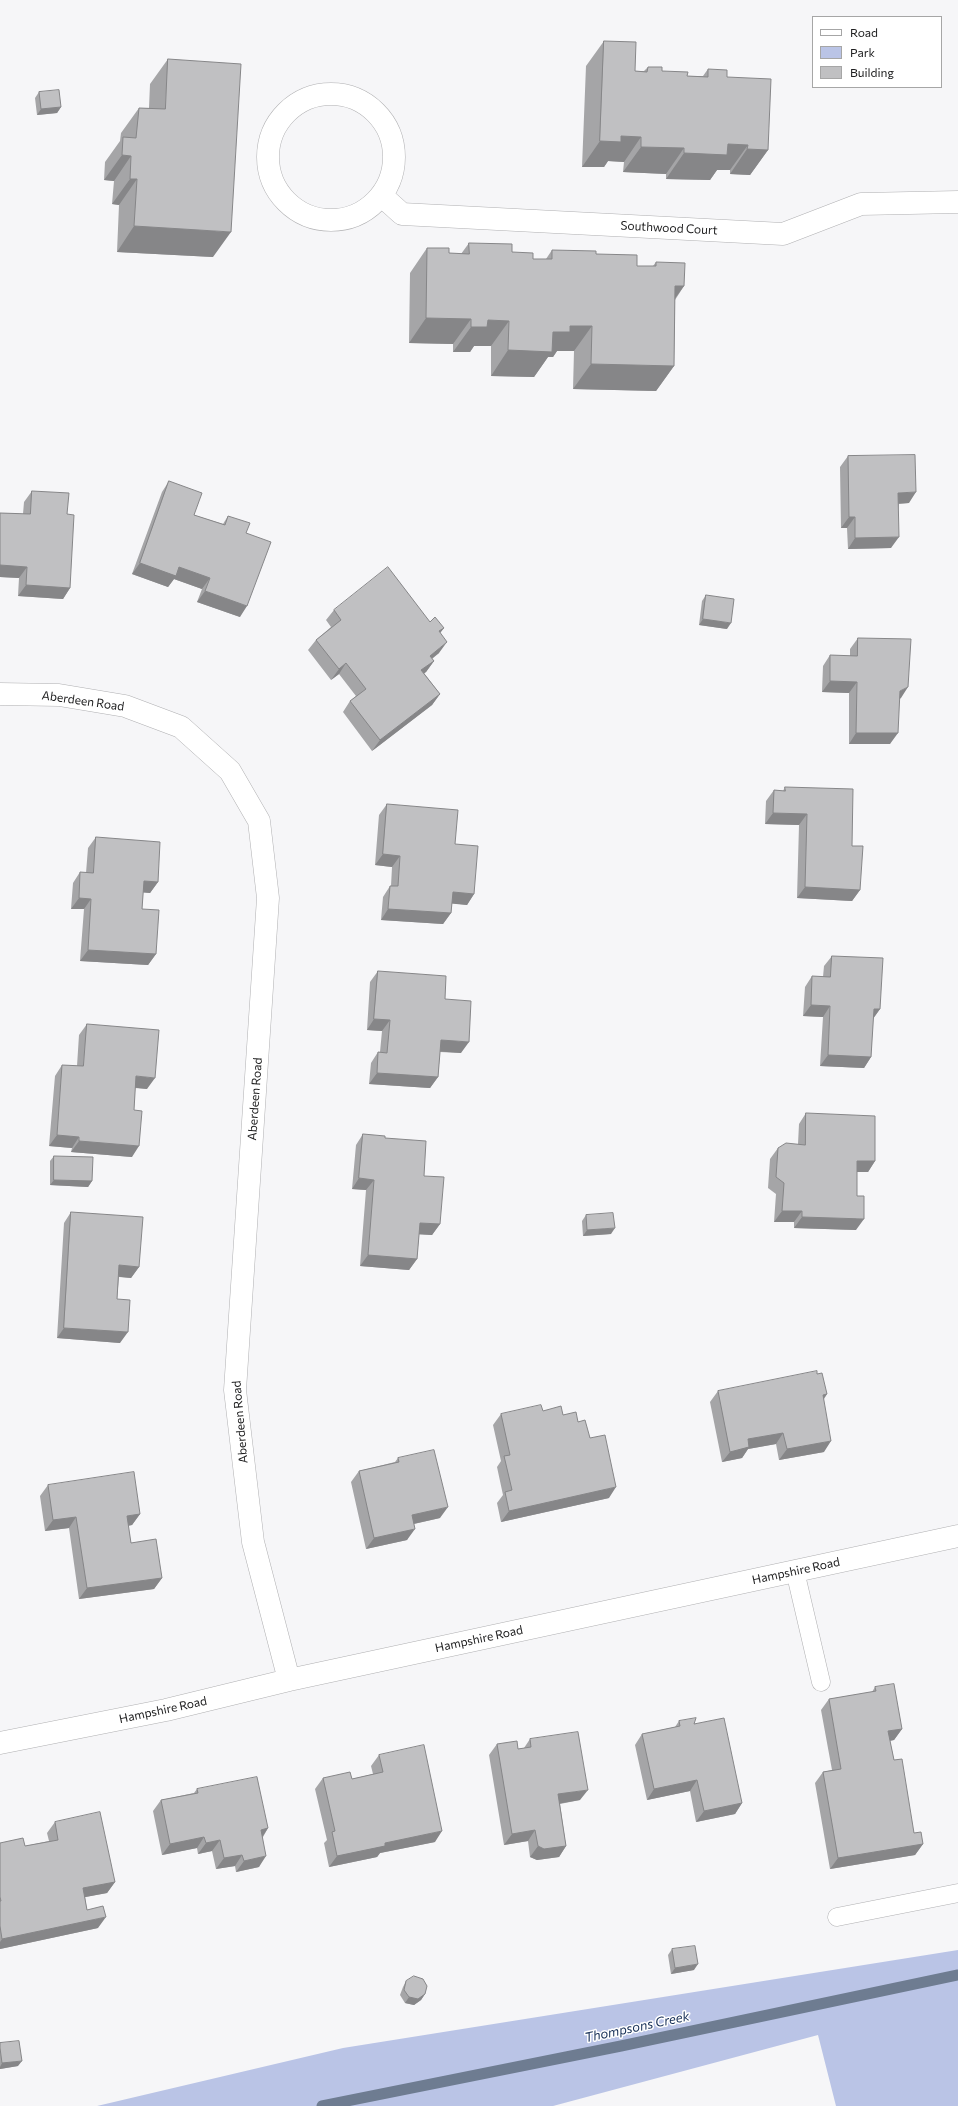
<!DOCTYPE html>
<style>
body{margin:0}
#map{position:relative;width:958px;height:2106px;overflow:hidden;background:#f6f6f8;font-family:Commissioner,sans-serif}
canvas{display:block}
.legend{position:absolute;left:812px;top:16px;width:130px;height:72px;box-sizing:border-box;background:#fff;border:1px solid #a6a6a6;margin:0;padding:5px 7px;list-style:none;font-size:12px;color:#202021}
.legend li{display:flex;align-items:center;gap:8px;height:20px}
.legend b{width:20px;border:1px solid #a6a6a6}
</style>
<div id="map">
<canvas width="958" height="2106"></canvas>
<ul class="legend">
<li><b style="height:5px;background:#fff"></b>Road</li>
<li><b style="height:11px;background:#bac4e6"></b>Park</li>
<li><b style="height:11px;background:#c0c0c2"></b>Building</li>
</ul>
</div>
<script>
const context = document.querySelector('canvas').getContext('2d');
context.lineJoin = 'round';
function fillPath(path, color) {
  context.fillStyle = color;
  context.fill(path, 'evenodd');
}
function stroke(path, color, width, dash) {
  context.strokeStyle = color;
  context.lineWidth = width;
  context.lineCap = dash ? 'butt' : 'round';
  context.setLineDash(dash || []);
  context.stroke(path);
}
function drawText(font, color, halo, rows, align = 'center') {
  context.font = font + ' Commissioner,sans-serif';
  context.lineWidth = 3;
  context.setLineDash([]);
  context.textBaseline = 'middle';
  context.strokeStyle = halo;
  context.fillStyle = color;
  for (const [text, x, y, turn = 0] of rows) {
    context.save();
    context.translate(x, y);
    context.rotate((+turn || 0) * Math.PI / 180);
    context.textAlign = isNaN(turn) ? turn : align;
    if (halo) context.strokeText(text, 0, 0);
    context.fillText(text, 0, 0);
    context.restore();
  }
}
const green = new Path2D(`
 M958 1950V2106H836L818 2035 553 2106H97L343 2048Z`);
const stream = new Path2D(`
 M322 2106 621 2046 958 1975`);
const lane = new Path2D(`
 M795 1571 821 1682
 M837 1917 958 1893`);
const street = new Path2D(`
 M268 157a63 63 0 1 1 126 0a63 63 0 1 1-126 0Z
 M382 196 402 214 783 234 861 204 958 202
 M0 694 59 695 125 706 181 727 230 771 259 821 268 898 235 1390 253 1542 289 1680
 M0 1743 166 1710 289 1680 958 1536`);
const wall = new Path2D(`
 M604 41 635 71H644L648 67 662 71 687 76H703L708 69 727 77 768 150 750 175 730 174V170H717L710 180 666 179V174L623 172 624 162 608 161 604 167H582L586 66Z
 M168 59 213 257 117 252 119 205 112 204 114 181 104 180 105 162 120 141 121 133 139 108H149L150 84Z
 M39 92 61 107 57 113 37 115 35 98Z
 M469 243 512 252 533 259H546L552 250 596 254 637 266H653L656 262 684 286 675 300 674 366 656 391 573 389 574 351H557L553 357H548L534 377 491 376V346H474L470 352H453V344L409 343 410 273 427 248 449 253 461 254Z
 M848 456 909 503 899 504 891 548 848 549 847 528H841L840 467Z
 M169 481 194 515 223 524 228 516 246 533 240 617 197 602 202 589 174 579 168 587 132 574 162 492Z
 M32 491 67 514 70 588 63 599 18 596 19 578 0 577V513L23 514 24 502Z
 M706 595 727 629 699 625 702 601Z
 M334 610 430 622 444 628 440 633 439 653 432 659 434 661 426 672 424 673 440 694 432 705 372 751 343 712 350 701 356 696 339 674 331 680 308 650 316 640 331 627 326 620Z
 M858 638 901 698 899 699 890 744H849V693L822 692 823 666 830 655 850 656V649Z
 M785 787 852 846 860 890 852 901 797 898 799 825 765 824 766 801 774 790 783 791Z
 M387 804 455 844 474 894 467 905 452 903 451 913 443 924 381 920 383 897 390 886H391L392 867 375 865 379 815Z
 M96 837 158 882 150 893 143 892 142 909 156 954 148 965 80 961 84 909H71L73 883 80 872 86 873 88 848Z
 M832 956 880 1009 873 1019 871 1057 864 1068 820 1066 823 1017 803 1016 805 987 812 976 823 977 824 966Z
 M378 971 445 999 461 1053 440 1052 438 1077 430 1088 369 1084 371 1063 378 1052H380L382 1031 367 1030 370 982Z
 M87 1024 147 1089 135 1088 134 1110 132 1157 71 1152 72 1148 49 1146 55 1076 62 1065 77 1066 79 1035Z
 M806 1113 875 1161 868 1172H857L856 1230 794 1228V1222H774L776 1194 768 1188 770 1159 778 1148 798 1144 799 1124Z
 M363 1134 385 1138 424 1176 440 1224 432 1235 419 1234 417 1259 409 1270 360 1266 366 1190 352 1189 356 1145Z
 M54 1156 92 1181 88 1187 50 1185V1161Z
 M71 1212 139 1267 131 1278 119 1277 117 1299 120 1343 57 1338 64 1223Z
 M586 1215 611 1234 583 1236 582 1221Z
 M817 1374 827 1394 824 1399V1452L779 1460 776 1444 748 1449 742 1458 722 1462 710 1402 718 1391Z
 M543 1411 563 1415 578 1422 590 1438 609 1498 501 1522 497 1503 503 1495 497 1467 501 1461 493 1425 501 1414Z
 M398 1458 440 1518 414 1524 407 1540 366 1549 351 1482 359 1471 395 1462Z
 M48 1485 140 1514 132 1525 128 1526 131 1543 162 1578 154 1589 79 1599 69 1528 45 1531 40 1496Z
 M875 1687 902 1729 894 1740 890 1741 894 1760 914 1833 923 1844 915 1855 830 1869 815 1783 823 1772 832 1770 821 1710 829 1699 872 1692Z
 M679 1721 694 1724 742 1803 735 1814 696 1822 690 1791 647 1800 635 1745 642 1734 675 1727Z
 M530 1739 580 1800 560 1804 566 1846 559 1857 537 1860 530 1857 528 1841 504 1845 489 1755 497 1744 518 1749 524 1748Z
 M379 1755 435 1842 380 1853 377 1857 329 1867 324 1843 327 1840 315 1789 323 1778 352 1779 373 1774 371 1766Z
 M197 1789 268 1828 263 1837 259 1867 236 1872 235 1866 216 1869 212 1851 198 1854 197 1848 162 1855 153 1811 161 1800 194 1793Z
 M55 1822 115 1882 107 1893 85 1897 87 1910 98 1928 0 1949V1843L25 1846 49 1841 47 1833Z
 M672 1949 694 1970 671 1974 668 1955Z
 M406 1981 425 1994 421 2000 414 2005 405 2003 400 1995 403 1987Z
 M0 2043 18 2066 0 2069Z`);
const shadedWall = new Path2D(`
 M61 107 57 113 37 115 41 109Z
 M621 136 641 137 624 162 608 161 604 167H582L600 141Z
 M728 144 748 145 730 170H717L710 180 666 179 684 153Z
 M641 147 684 148 666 174 623 172Z
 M747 149 768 150 750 175 730 174Z
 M122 155 131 156 114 181 104 180Z
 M130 179H137L119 205 112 204Z
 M134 226 231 232 213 257 117 252Z
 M675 286H684L666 311Z
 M426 318 471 319 453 344 409 343Z
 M488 320 509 321 491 346H474L470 352H453L471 327Z
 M570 326H592L574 351H557L553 357H548L534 377 491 376 508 350 553 332Z
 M591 364 674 366 656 391 573 389Z
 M916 492 909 503 891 504 898 493Z
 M849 517H855L847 528H841Z
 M899 537 891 548 848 549 855 538Z
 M140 563 179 567 210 578 202 589 174 579 168 587 132 574Z
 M0 565 27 567 19 578 0 577Z
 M26 585 70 588 63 599 18 596Z
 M205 591 247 606 240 617 197 602Z
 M703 619 731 623 727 629 699 625Z
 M444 628 436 638 439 631Z
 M447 642 439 653 422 666 430 656Z
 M434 661 426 672 414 681 421 670Z
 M346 663 339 674 331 680 339 669Z
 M830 681 857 682 849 693 822 692Z
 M908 687 901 698 892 702 900 691Z
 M440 694 432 705 372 751 380 740Z
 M856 733H898L890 744H849Z
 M773 813 807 814 799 825 765 824Z
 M383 854 400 856 392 867 375 865Z
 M144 881 158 882 150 893 136 892Z
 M805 887 860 890 852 901 797 898Z
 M453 892 474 894 467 905 445 903Z
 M79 898 91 899 84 909H71Z
 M388 909 451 913 443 924 381 920Z
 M88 950 156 954 148 965 80 961Z
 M811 1005 830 1006 823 1017 803 1016Z
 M874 1009H880L872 1020Z
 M374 1019 390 1020 382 1031 367 1030Z
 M441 1040 469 1042 461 1053 433 1051Z
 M828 1055 871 1057 864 1068 820 1066Z
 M377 1073 438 1077 430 1088 369 1084Z
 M136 1076 155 1078 147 1089 129 1087Z
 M57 1135 79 1137 72 1148 49 1146Z
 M79 1141 139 1146 132 1157 71 1152Z
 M857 1161H875L868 1172H850Z
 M359 1178 374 1180 366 1190 352 1189Z
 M54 1180 92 1181 88 1187 50 1185Z
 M782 1211H802L794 1222H774Z
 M802 1217 864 1219 856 1230 794 1228Z
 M420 1223 440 1224 432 1235 412 1234Z
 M615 1228 611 1234 583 1236 587 1230Z
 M368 1255 417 1259 409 1270 360 1266Z
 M119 1265 139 1267 131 1278 112 1276Z
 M64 1328 128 1332 120 1343 57 1338Z
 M827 1394 819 1405 823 1395Z
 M783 1433 776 1444 748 1449 742 1458 722 1462 730 1452 748 1439Z
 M831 1441 824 1452 779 1460 787 1449Z
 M616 1487 609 1498 501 1522 509 1511Z
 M448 1507 440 1518 404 1526 412 1515Z
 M140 1514 132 1525 119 1527 127 1516Z
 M76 1517 69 1528 45 1531 53 1520Z
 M415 1529 407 1540 366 1549 374 1538Z
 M162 1578 154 1589 79 1599 87 1588Z
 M902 1729 894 1740 881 1742 888 1731Z
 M697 1780 690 1791 647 1800 654 1789Z
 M588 1790 580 1800 551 1805 558 1794Z
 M742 1803 735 1814 696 1822 704 1811Z
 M268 1828 261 1839V1830Z
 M535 1830 528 1841 504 1845 512 1834Z
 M442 1831 435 1842 380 1853 377 1857 329 1867 337 1856 385 1843Z
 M204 1837 197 1848 162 1855 170 1844Z
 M220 1840 212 1851 198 1854 206 1843Z
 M923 1844 915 1855 830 1869 838 1858Z
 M538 1846H566L559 1857 537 1860 530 1857Z
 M242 1855 235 1866 216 1869 224 1858Z
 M266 1856 259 1867 236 1872 244 1861Z
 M115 1882 107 1893 75 1899 83 1888Z
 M106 1917 98 1928 0 1949V1942L2 1939Z
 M698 1964 694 1970 671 1974 675 1968Z
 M425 1994 421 2000 414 2005 405 2003 409 1997Z
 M22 2061 18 2066 0 2069V2067L2 2063Z`);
const building = new Path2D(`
 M604 41 636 42 635 71 647 72 648 67H662V71L688 72 687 76 708 77V69L727 70V77L771 79 768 150 747 149 748 145 728 144 727 155 684 153V148L641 147V137L621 136V142L600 141Z
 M168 59 241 64 231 232 134 226 137 179H130L131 156 122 155 123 137 136 138 139 108 165 109Z
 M59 90 61 107 41 109 39 92Z
 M469 243 512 244V252L533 253V259H552V250L596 251V254L637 255V266H656V262L685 263 684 286H675L674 366 591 364 592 326H570V332H553L552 352 508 350 509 321 488 320 487 327H471V319L426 318 427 248H449V253L469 254Z
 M915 455 916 492 898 493 899 537 855 538V517H849L848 456Z
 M169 481 202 493 194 515 225 525 228 516 250 523 246 533 271 542 247 606 205 591 210 578 179 567 176 576 140 563Z
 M32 491 69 493 67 514 74 515 70 588 26 585 27 567 0 565V513L30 514Z
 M388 567 430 622 435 617 444 628 439 631 447 642 430 656 434 661 421 670 440 694 380 740 350 701 366 689 346 663 339 669 316 640 341 620 334 610Z
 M706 595 734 599 731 623 703 619Z
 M858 638 911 639 908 687 900 691 898 733H856L857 682 830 681V655L857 656Z
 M785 787 853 789 852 846H863L860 890 805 887 807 814 773 813 774 790 785 791Z
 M387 804 458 810 455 844 478 846 474 894 453 892 451 913 388 909 390 886H398L400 856 383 854Z
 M96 837 160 842 158 882 144 881 142 909 159 910 156 954 88 950 91 899 79 898 80 872 93 873Z
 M832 956 883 958 880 1009H874L871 1057 828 1055 830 1006 811 1005 812 976 830 977Z
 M378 971 446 976 445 999 471 1001 469 1042 441 1040 438 1077 377 1073 378 1052 387 1053 390 1020 374 1019Z
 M87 1024 159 1030 155 1078 136 1076 134 1110 142 1111 139 1146 79 1141V1137L57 1135 62 1065 83 1066Z
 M806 1113 875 1116V1161H857V1196H864V1219L802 1217V1211H782L784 1183 776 1177 778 1148 786 1143 805 1145Z
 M363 1134 385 1136V1138L426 1141 424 1176 444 1177 440 1224 420 1223 417 1259 368 1255 374 1180 359 1178Z
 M54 1156 93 1157 92 1181 54 1180Z
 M71 1212 143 1217 139 1267 119 1265 117 1299 130 1300 128 1332 64 1328Z
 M613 1213 615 1228 587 1230 586 1215Z
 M817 1371V1374L822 1373 827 1394 823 1395 831 1441 787 1449 783 1433 748 1439 749 1447 730 1452 718 1391Z
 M541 1405 543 1411 561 1406 563 1415 576 1412 578 1422 585 1420 590 1438 605 1435 616 1487 509 1511 505 1492 512 1490 504 1456 510 1455 501 1414Z
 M434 1450 448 1507 412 1515 415 1529 374 1538 359 1471 399 1462 398 1458Z
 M134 1472 140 1514 127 1516 131 1543 156 1539 162 1578 87 1588 76 1517 53 1520 48 1485Z
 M894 1684 902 1729 888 1731 894 1760 902 1759 914 1833 921 1832 923 1844 838 1858 823 1772 841 1769 829 1699 876 1691 875 1687Z
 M696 1718 694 1724 724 1718 742 1803 704 1811 697 1780 654 1789 642 1734 680 1726 679 1721Z
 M578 1732 588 1790 558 1794 566 1846 544 1849 538 1846 535 1830 512 1834 497 1744 517 1741 518 1749 531 1747 530 1739Z
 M424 1745 442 1831 385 1843V1846L337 1856 332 1832 335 1831 323 1778 350 1772 352 1779 383 1772 379 1755Z
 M257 1777 268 1828 261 1830 266 1856 244 1861 242 1855 224 1858 220 1840 206 1843 204 1837 170 1844 161 1800 198 1793 197 1789Z
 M100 1812 115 1882 83 1888 87 1910 103 1906 106 1917 2 1939 0 1926V1901H1L0 1897V1843L23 1838 25 1846 58 1840 55 1822Z
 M695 1946 698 1964 675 1968 672 1949Z
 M414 1976 423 1979 427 1986 425 1994 418 1999 409 1997 404 1990 406 1981Z
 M19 2041 22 2061 2 2063 0 2048V2043Z`);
const streetNames = [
 ["Southwood Court",669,228,3],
 ["Aberdeen Road",83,701,8],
 ["Aberdeen Road",255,1099,-86],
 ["Aberdeen Road",240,1422,-95],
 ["Hampshire Road",796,1571,-12],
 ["Hampshire Road",479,1639,-12],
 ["Hampshire Road",163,1710,-12]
];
const waterNames = [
 ["Thompsons Creek",637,2027,-12]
];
fillPath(green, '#bac4e6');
stroke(stream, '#6e7c91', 11);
stroke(lane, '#b0b0b2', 19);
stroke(street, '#b0b0b2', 23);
stroke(lane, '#fff', 18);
stroke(street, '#fff', 22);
fillPath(wall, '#a5a5a7');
fillPath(shadedWall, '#868688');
fillPath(building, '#c0c0c2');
stroke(building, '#868688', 1);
drawText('12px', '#202021', '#fff', streetNames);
drawText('italic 13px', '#132c54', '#fff', waterNames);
</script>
